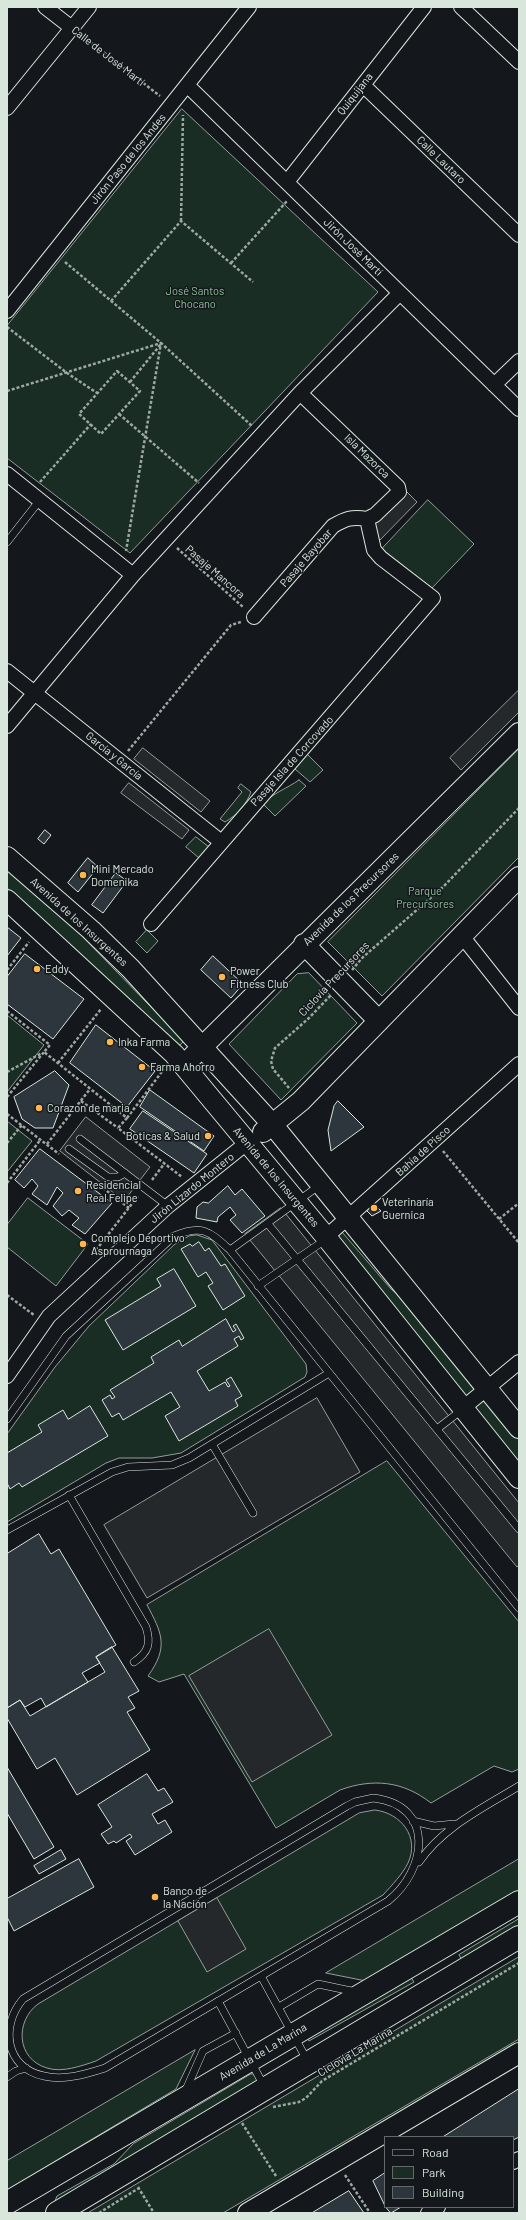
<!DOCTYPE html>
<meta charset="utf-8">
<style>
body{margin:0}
#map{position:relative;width:526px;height:2220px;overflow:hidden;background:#14181c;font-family:Barlow,sans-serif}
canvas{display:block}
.frame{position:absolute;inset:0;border:8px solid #d8e6dc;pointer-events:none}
.legend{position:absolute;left:384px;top:2136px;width:130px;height:72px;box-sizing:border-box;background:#14181c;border:1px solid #626a69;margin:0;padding:5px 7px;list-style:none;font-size:12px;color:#d8e6dc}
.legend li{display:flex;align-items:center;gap:8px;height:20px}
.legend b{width:20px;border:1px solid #626a69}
</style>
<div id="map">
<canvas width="526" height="2220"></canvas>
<div class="frame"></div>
<ul class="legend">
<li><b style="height:5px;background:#14181c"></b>Road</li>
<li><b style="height:11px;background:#1a2d24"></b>Park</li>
<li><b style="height:11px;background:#2c363c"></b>Building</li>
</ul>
</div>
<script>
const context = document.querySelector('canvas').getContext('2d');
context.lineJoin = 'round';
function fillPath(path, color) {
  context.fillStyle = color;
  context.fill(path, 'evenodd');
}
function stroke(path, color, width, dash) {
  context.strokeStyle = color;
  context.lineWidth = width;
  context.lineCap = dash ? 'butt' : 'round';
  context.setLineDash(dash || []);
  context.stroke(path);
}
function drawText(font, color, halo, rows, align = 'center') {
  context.font = font + ' Barlow,sans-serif';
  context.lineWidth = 3;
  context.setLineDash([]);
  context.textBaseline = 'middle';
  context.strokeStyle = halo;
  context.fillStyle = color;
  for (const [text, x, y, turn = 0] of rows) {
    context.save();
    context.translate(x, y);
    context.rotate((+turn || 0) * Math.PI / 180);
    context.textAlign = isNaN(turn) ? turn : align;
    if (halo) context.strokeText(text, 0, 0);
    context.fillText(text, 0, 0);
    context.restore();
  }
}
const green = new Path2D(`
 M182 109 378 292 130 553 7 458V326Z
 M428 500 474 544 432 588 382 549Z
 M519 749V857L382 996 328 942Z
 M307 754 323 770 310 782 295 769Z
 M299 780 306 786 275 816 263 804C273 793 286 789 299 780Z
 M241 784 251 792C246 805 237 815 225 822L220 819 242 792 238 788Z
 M196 837 209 847 199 858 186 847Z
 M7 868 82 936 184 1041 177 1048 32 909 7 888Z
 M147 930 158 941 147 953 136 942Z
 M309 973 357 1023 281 1100 229 1044 297 974Z
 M7 1015 44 1045 7 1092Z
 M7 1121 32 1141 7 1172Z
 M28 1198 88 1244 56 1286 7 1247V1225Z
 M342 1232 391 1289 408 1303 519 1440V1464L336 1238Z
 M197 1235 212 1240 306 1364 307 1372 305 1377 181 1453 152 1458H119L106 1463 7 1522V1434L55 1367 89 1326 175 1244 189 1236Z
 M387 1461 519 1622V1769L512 1772 494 1766 431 1803C403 1781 373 1778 340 1790L276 1828 184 1674 159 1682 148 1676C169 1647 162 1633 147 1605Z
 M375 1810C401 1813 420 1837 408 1863 402 1875 392 1885 383 1895L96 2061C81 2066 62 2073 47 2068 16 2059 15 2021 38 2004L359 1813Z
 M519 1859V1891L366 1981 326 1973Z
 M519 1919V1930L463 1962 459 1955Z
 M519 1957V2039L223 2213H88Z
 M409 1974 414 1982 309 2041 305 2034Z
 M195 2050 176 2089 7 2190V2161Z
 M251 2074H254L257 2081 59 2203 55 2201 57 2196 114 2164 133 2144Z`);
const parking = new Path2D(`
 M405 490 417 502 380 540 368 528Z
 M519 690V712L461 770 450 758Z
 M143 748 210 801 201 812 134 759Z
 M129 783 189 830 182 839 121 793Z
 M86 1117 150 1167 124 1201 60 1151Z
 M281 1208 519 1503V1565L517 1567 245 1234Z
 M317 1398 360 1472 147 1598 104 1525Z
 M269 1629 332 1735 252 1782 189 1676Z
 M217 1898 246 1949 207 1972 178 1921Z`);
const building = new Path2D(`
 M45 830 51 835 44 844 38 839Z
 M88 858 98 867 78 892 68 883Z
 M116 873 127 881 103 913 92 905Z
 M7 927 21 938 7 956Z
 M25 954 84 999 53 1039 7 1004V977Z
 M213 956 243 984 231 998 201 970Z
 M96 1025 155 1071 127 1107 70 1063Z
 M55 1071 69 1085 53 1128H35L22 1119 14 1097Z
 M150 1090 214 1136 204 1151 140 1107Z
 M338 1101 364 1127 331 1151 328 1130 334 1106Z
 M143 1111 207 1154 194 1173 130 1129Z
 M40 1149 112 1203 85 1234 72 1225 79 1218 69 1210 62 1216 53 1206 63 1193 57 1187 47 1205 32 1194 38 1186 32 1179 24 1188 15 1180Z
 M228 1186 235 1195 242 1189 265 1216 242 1233 230 1220 236 1215 230 1207 218 1217 217 1222 196 1218 197 1207 203 1202 208 1203Z
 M374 1204 381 1211 372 1216 367 1211Z
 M199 1242 205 1251 209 1248 221 1266 225 1264 245 1296 223 1310 208 1286 213 1283 206 1272 198 1277 181 1249 190 1244 192 1246Z
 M174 1269 196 1306 123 1350 105 1320 161 1286 157 1279Z
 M226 1319 233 1332 236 1330 233 1326 236 1324 244 1338 241 1340 239 1336 234 1339 238 1346 197 1371 209 1391 225 1382 228 1387 230 1386 226 1380 231 1377 242 1396 235 1400 238 1406 179 1441 165 1416 180 1407 171 1392 123 1420 119 1413 112 1417 102 1400 110 1395 112 1399 115 1397 110 1390 154 1363 151 1357 179 1340 182 1346Z
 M90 1406 108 1436 22 1487 19 1483 10 1489 7 1483V1453L42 1432 38 1425 63 1410 68 1419Z
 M39 1534 51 1554 59 1549 116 1645 96 1657 100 1663 82 1673 88 1682 46 1707 41 1698 25 1707 20 1700 7 1708V1554Z
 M112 1647 139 1691 128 1697 135 1708 127 1712 150 1750 77 1795 55 1758 37 1769 7 1718V1708L20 1700 30 1716 105 1672 96 1657Z
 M7 1767 54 1847 34 1859 7 1813Z
 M147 1774 158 1791 164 1788 173 1802 152 1814 158 1824 165 1820 172 1832 135 1855 126 1841 132 1837 130 1834 116 1843 114 1841 108 1844 101 1834 112 1827 98 1805Z
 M61 1850 66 1859 39 1874 34 1866Z
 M79 1859 94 1887 14 1931 7 1917V1899Z
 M519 2089V2137L513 2140V2137H443Z
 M385 2173V2206L373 2181Z
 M349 2191 364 2213H312Z
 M386 2207H401L391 2213Z`);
const path = new Path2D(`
 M84 37 160 96
 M181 221 183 115
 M65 262 161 343 252 426
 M231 263 287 201
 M111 301 181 221 253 282
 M7 327 67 373 97 393
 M117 371 140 391 101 434 79 414Z
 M130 382 161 344
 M7 391 161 343 126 551
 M119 414 199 483
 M40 482 91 424
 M177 548 243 607
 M128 751 231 625 241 622
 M7 970 29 942
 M352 970 362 958 443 887 519 808
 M7 1011 50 1045 44 1052 127 1118 118 1128 182 1177
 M58 1063 101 1009
 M7 1072 42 1053
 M289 1088 273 1069 271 1061 275 1048 309 1018 331 995
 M7 1097 44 1052
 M81 1101 118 1128
 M7 1114 59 1154
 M127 1118 164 1069
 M7 1143 22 1125
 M47 1144 90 1089
 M443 1151 519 1243
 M152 1180 164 1164
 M7 1183 41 1139
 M103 1188 129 1208
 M499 1219 519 1203
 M93 1254 138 1196
 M7 1295 34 1315
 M273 2107 299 2102 306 2098 322 2081 519 1963
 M242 2123 276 2176
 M345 2175 370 2213
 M138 2187 154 2213
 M99 2213 139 2188`);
const service = new Path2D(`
 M7 542 40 500
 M80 1139 168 1206
 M69 1149 108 1177H118L125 1173
 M268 1224 519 1529
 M230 1250 320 1185
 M258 1286 325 1240
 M7 1419 66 1336 174 1236C202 1224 209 1231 230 1250L519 1608
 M437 1429 463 1409
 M212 1444 253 1513
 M69 1495 146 1627C151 1643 149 1652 134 1662
 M7 1530 112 1472 128 1467 172 1465 189 1458 329 1373
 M373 1798C436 1805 427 1870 388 1901L105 2068C86 2074 64 2081 44 2076 5 2068 0 2026 23 1999L347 1806 355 1802Z
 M413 1821 434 1826 454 1824
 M419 1862C443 1827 483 1808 519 1786
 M261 1976 307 2060
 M218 2001 264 2086
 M279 2007 318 1984 356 1992
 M7 2077 16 2071 26 2068
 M185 2092 203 2051 236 2033`);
const minor = new Path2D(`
 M45 7 72 28
 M461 7 519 62
 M187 85 519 409
 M363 85 519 235
 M7 108 89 7
 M287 182 424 7
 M7 311 249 7
 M494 385 519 361
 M300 393 398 487 399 492 375 515 367 519
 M7 474 133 575
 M254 617 333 526C345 519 352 516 367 519
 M7 671 220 841
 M7 726 133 575 300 393 400 293
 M151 924 433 598 381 558 374 550 367 519
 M462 936 519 1008
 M326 1237 519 1064
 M7 1376 49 1316 168 1206 248 1142
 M463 1408 519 1362
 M513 2162 519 2159
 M428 2213 438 2207`);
const secondary = new Path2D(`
 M7 857 91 930 131 969 272 1124 519 1428
 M7 900 174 1054 326 1237 519 1478
 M304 944 379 1021
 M192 1057 519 733
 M263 1132 301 1101 519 877
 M248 2213 519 2053`);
const primary = new Path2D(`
 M7 2203 519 1902
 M57 2213 519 1937`);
const markers = [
 [83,875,4,"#ffb74d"],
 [37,969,4,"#ffb74d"],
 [222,977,4,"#ffb74d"],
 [110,1042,4,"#ffb74d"],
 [142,1067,4,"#ffb74d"],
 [39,1108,4,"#ffb74d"],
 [208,1136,4,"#ffb74d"],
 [78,1191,4,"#ffb74d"],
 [374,1208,4,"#ffb74d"],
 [83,1244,4,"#ffb74d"],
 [155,1897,4,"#ffb74d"]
];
const streetNames = [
 ["Calle de José Martí",108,56,38],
 ["Quiquijana",355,94,-52],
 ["Jirón Paso de los Andes",128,159,-51],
 ["Calle Lautaro",441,160,44],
 ["Jirón José Martí",353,247,44],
 ["Isla Mazorca",367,456,44],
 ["Pasaje Bayobar",306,558,-49],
 ["Pasaje Mancora",215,572,41],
 ["García y García",114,756,39],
 ["Pasaje Isla de Corcovado",292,761,-48],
 ["Avenida de los Precursores",351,899,-44],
 ["Avenida de los Insurgentes",79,922,42],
 ["Ciclovía Precursores",334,979,-47],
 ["Bahía de Pisco",423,1151,-42],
 ["Avenida de los Insurgentes",276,1177,50],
 ["Jirón Lizardo Montero",192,1188,-39],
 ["Avenida de La Marina",263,2052,-31],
 ["Ciclovía La Marina",355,2052,-31]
];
const parkNames = [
 ["José Santos",195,291],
 ["Chocano",195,304],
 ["Parque",425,891],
 ["Precursores",425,904]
];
const poiNames = [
 ["Mini Mercado",91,869],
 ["Domenika",91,882],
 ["Eddy",45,969],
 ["Power",230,971],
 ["Fitness Club",230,984],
 ["Inka Farma",118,1042],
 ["Farma Ahorro",150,1067],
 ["Corazon de maria",47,1108],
 ["Boticas & Salud",200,1136,"right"],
 ["Residencial",86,1185],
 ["Real Felipe",86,1198],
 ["Veterinaría",382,1202],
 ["Guernica",382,1215],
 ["Complejo Deportivo",91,1238],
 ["Asprournaga",91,1251],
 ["Banco de",163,1891],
 ["la Nación",163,1904]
];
fillPath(green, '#1a2d24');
stroke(green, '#939e99', 1);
fillPath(parking, '#24282b');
stroke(parking, '#939e99', 1);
fillPath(building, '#2c363c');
stroke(building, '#d8e6dc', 1);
stroke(service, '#d8e6dc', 8);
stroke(minor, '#d8e6dc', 16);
stroke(secondary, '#d8e6dc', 22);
stroke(primary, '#d8e6dc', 24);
stroke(path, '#9da8a2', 2.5, [3, 2]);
stroke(service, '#14181c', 7);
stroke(minor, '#14181c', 14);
stroke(secondary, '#14181c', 20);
stroke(primary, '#14181c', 22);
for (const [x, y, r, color] of markers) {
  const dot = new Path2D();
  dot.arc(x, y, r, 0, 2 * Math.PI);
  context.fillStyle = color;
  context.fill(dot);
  stroke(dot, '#14181c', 1.5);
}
drawText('11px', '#d8e6dc', '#14181c', streetNames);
drawText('11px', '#8ac095', '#14181c', parkNames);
drawText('11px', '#d8e6dc', '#14181c', poiNames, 'left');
</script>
